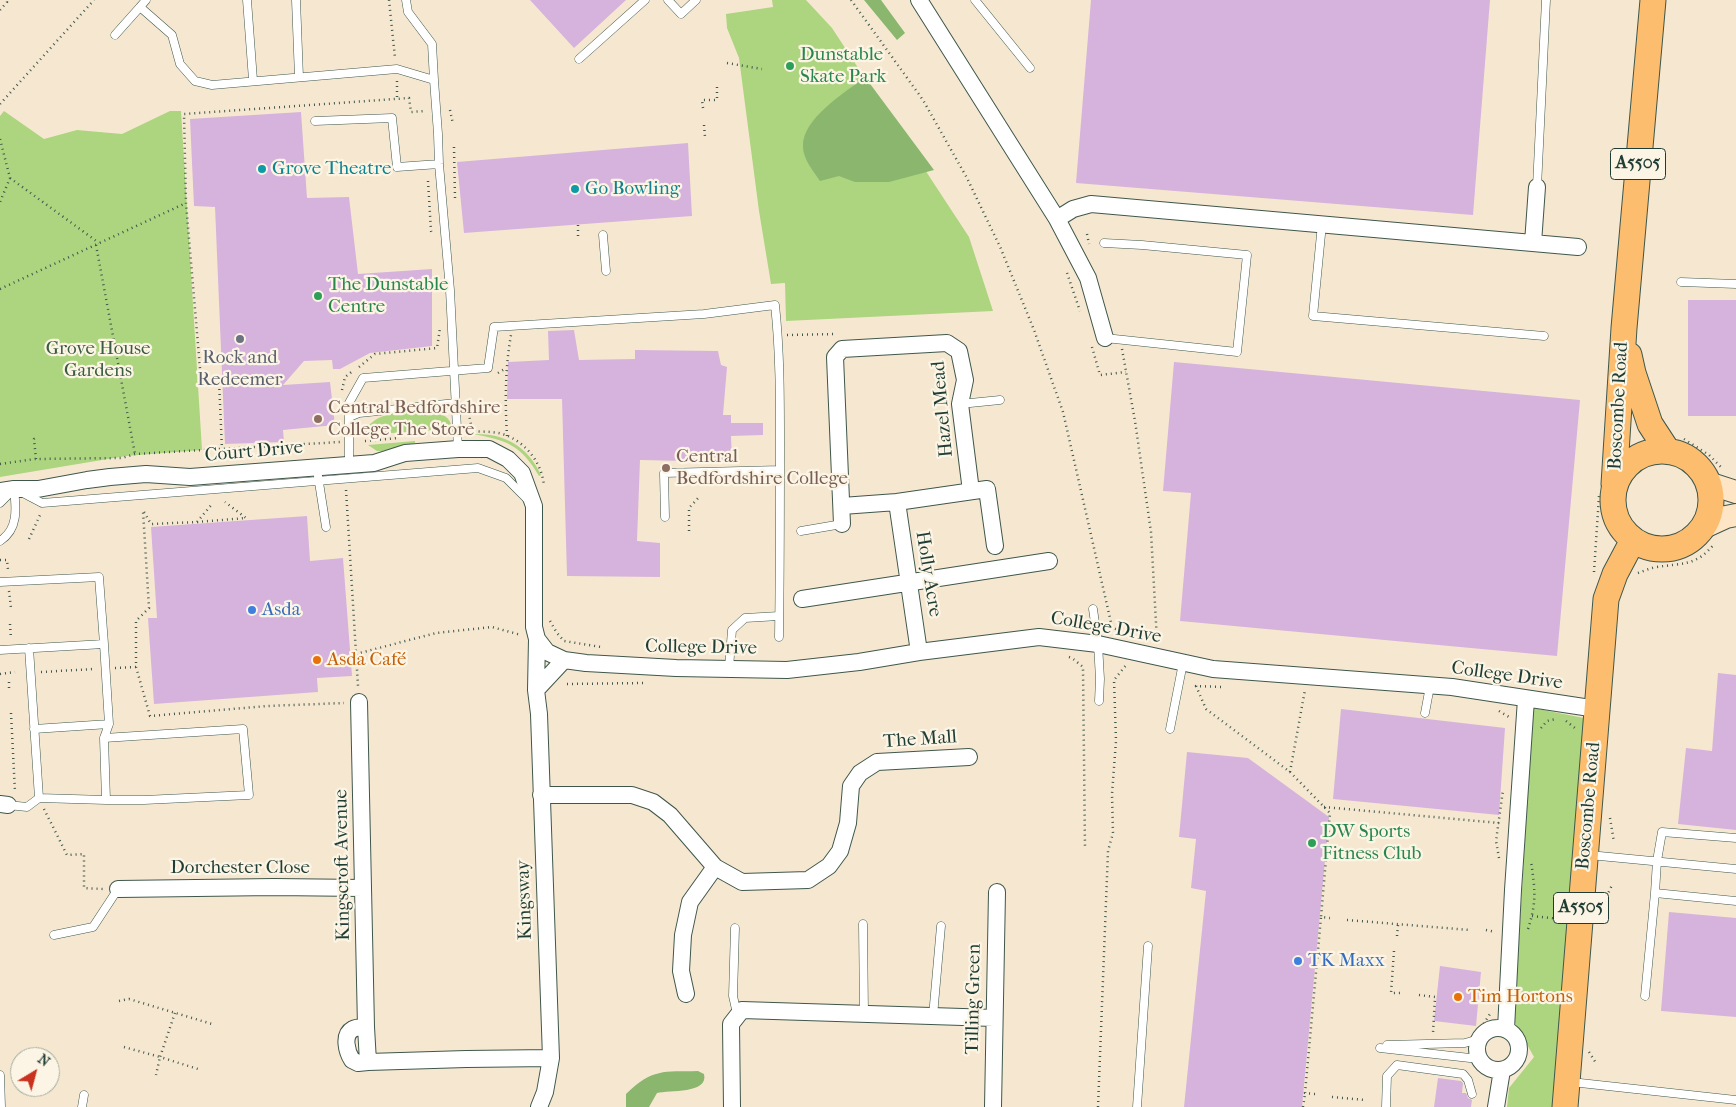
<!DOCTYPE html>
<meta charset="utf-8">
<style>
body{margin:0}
#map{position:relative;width:1736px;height:1107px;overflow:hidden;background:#f6e8d0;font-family:"IM FELL French Canon",serif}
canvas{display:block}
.north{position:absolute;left:10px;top:1047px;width:50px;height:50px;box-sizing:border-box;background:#fcf5e5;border:1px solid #a4ab9e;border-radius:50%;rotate:37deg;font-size:14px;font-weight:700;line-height:20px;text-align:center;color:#1f3d34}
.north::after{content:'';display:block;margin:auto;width:18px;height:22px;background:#c8321e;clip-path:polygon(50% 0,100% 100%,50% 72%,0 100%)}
</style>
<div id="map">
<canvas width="1736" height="1107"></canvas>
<div class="north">N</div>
</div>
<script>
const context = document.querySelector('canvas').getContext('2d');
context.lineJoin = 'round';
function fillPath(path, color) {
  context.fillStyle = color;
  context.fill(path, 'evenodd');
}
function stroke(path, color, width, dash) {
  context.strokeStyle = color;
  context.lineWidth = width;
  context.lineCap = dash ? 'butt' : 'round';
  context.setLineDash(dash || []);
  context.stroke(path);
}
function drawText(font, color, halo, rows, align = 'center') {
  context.font = font + ' "IM FELL French Canon",serif';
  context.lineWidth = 4.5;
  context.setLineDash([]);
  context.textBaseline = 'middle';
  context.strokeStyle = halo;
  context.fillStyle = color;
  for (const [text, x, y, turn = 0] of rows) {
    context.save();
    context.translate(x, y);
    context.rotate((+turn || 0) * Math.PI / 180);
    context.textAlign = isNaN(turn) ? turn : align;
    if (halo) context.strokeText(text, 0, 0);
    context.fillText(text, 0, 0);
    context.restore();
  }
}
const green = new Path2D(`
 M772 0H806L832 28 969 237 993 311 786 321 785 283 771 284 759 211 739 58 727 28 726 14 773 7Z
 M4 111 44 139 77 130 122 134 170 111H181L202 450 126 456 0 477V116Z
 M431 411C439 413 448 415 451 424L449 429 364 435C371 409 411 412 431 411Z
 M472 434C504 433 527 445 541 475L539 476C521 445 507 440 472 434Z
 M415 441V443L382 451H377L368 445Z
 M1533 708 1584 718 1553 1107H1507L1509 1088 1534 1057 1514 1021Z`);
const forest = new Path2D(`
 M864 0H881L905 33 897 40Z
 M865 77 934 170 889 182H855L839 176 820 181C814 172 803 159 803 147 802 118 845 93 865 77Z
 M698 1071 704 1074C709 1094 669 1090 657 1093L649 1107H626V1094C653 1068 663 1072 698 1071Z`);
const building = new Path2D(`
 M530 0H626L574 48Z
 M1091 0H1490L1473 215 1076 183Z
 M301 112 307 198 349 197 358 274 432 269V346L370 353 340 369H333L332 360 304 361 283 385 330 382 335 425 283 430 284 442 225 444 215 207 194 206 190 119Z
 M688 143 692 216 464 233 457 162Z
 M1688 300H1736V416H1688Z
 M574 330 579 360 635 359V350L718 351 721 365 727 367 723 415H731V423H763V435L731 436 732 462 640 460 637 541 660 543V577L567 576 562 399H507L508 362 549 360 548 331Z
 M1174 362 1580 400 1557 656 1180 621 1191 493 1163 491Z
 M307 516 310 561 343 558 352 676 317 678 318 692 154 704 148 618H157L151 527Z
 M1718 673 1736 675V830L1678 824 1686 748 1712 751Z
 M1341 709 1505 728 1499 815 1333 799Z
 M1187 752 1248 758 1329 817 1302 1107H1184L1206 891 1191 888 1196 839 1179 837Z
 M1669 912 1736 918V1017L1661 1011Z
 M1440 966 1481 972 1476 1026 1434 1021Z
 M1438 1078 1461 1081 1463 1083 1462 1093H1466L1468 1098 1472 1100 1471 1107H1434Z`);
const path = new Path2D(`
 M389 0 395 58
 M851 0 923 100 967 178 1001 249 1034 330 1063 412 1112 627 1123 633
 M0 10 7 2 6 0
 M727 63 762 69
 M397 81V99
 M0 104 94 0
 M703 108 702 100H717V84
 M450 110 453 124
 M704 125 705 137
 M0 139 10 178 0 202
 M454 147 455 199
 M10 178 99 243
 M428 181 431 231 433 235
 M1087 234 1089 244
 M578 236V225
 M96 245 135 454
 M1067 273 1080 311
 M0 289 186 203
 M787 335 835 334V336
 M1092 347 1100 375 1126 372
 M1122 349 1135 421 1151 532 1157 641
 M359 367 375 354 437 348 440 328
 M498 373 506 368
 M342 390 345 377 354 370
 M468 408 472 431C484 432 497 431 508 436 528 445 542 464 544 486
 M507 436C505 402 505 369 511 335
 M1684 439 1709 455 1721 467
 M365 441 398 438
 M222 450 219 380H201L186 203 184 114 409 98 411 112 425 111
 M36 459 34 439 36 438
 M0 464 35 459 122 458 135 454 340 442
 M346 490 358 686
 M144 512 151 524 197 522 213 503
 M197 522 246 518 225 502
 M689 531V508L700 496
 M29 539 41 513
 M0 560H7L8 570
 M1594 572 1599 496
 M1638 573C1644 571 1650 568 1657 567 1682 563 1697 566 1714 544
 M9 591 11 608
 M550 621 557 633 564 641 601 647
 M10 624 11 639
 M356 654 436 633 492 627 521 635
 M1069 657 1072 658 1083 667 1085 848
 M136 667 150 716 267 706 344 703
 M115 668 136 667V621L149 608 143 511
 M41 672 94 669
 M0 674 15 672
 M9 682V689
 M567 684 646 683
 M1221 687 1196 686 1206 709 1290 772 1330 813 1321 917 1330 918
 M1499 711 1509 717
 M11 713 15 792
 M1566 721 1575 728
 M1541 728 1547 721 1556 719
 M1290 772 1305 690
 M1324 807 1499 823
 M44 809 67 855 84 854V888L104 889
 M1610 818 1614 842
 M1499 858 1496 841 1503 790
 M1532 916 1560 919
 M1601 916 1606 898 1612 885
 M1347 920 1470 930
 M1528 929C1537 901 1535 890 1531 861
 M1486 930 1495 932
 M1397 936 1398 925
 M1394 951 1391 993H1400
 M1419 995 1435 997 1433 1033H1434
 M119 1001 129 999 212 1024
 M175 1013 160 1057 198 1069
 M1481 1028 1490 1014
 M124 1047 160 1057 156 1075
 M1589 1052 1596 1063
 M1315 1094 1305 1093 1321 917
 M1332 1097 1365 1100
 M1098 1107 1108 851 1113 833 1112 794 1116 741 1114 680 1127 664
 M1303 1107 1305 1094`);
const lane = new Path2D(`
 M146 0 140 7 172 35 180 64 195 81 212 85 397 69 434 80 438 134 439 164 450 290 458 449
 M247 0 253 80
 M296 0 299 77
 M406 0 408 12 432 44 434 80
 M668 0 681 14 696 0
 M975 0 1030 68
 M115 35 140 7
 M579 59 645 0
 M315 121 392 118 397 167 439 164
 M1537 187 1546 0
 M1322 224 1313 316 1544 336
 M603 235 606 271
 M1104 243 1142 245 1247 255 1237 352 1105 338
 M1681 282 1736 284
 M960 404 1000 400
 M349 417 359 413 456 403
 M349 464V403L363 378 488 368 494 327 704 314 775 305C780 351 780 397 780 442 780 507 780 572 779 637
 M318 476 326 527
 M23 493 42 503 478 468 506 478 527 499
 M0 503 11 492
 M665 517 664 473 780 470
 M801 531 842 524
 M0 541C19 529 16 507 14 489
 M0 582 99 577 104 644 0 650
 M1093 609 1098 644 1100 679 1099 701
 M104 644 109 724 104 738 106 800H144L249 795 243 729 104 738
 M29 648 39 798 106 800
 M729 668 732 630 745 618 779 616
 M1425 713 1430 686
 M34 729 109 724
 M1170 729 1183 663
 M8 805 27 807 39 798
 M1736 838 1662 832 1657 861 1655 893 1736 901
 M1589 855 1736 869
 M863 924 864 1014
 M735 928 733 996 737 1014
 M54 935 93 927 118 889
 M1645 996 1655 893
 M933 1016 941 926
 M1387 1045 1465 1043 1479 1039
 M1380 1048 1479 1059
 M0 1075 1 1107
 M1571 1082 1736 1100
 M82 1107 84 1095
 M1137 1107 1148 946
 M1386 1107 1387 1076 1397 1065 1463 1074 1468 1080 1472 1094`);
const street = new Path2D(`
 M919 0 1057 219 1088 278 1105 338
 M1057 219 1073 209 1091 204 1578 247
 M1533 243 1537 187
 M0 491 14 489H38L87 480 110 477 146 474 190 477 374 463 405 453 458 449H489L508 459 522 473 534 506V627L537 639 547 652 564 660 586 663 676 668 787 670 859 662 919 652 1039 637 1098 644 1213 669 1452 687 1597 709
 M897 502 919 652
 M842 506 897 502 987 489 995 546
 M842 524 835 357 842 349 947 343 959 351 965 380 960 404 971 491
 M802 599 1049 561
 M537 639 536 690 539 714 551 1058 545 1092 539 1107
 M536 690 564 660
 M359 702 366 1027 368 1062 466 1059 551 1058
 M541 795H632L653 802 670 815 715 867 742 882 808 880 829 866 840 851 848 823 851 786 860 773 877 762 969 757
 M0 804 8 805
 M118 889 274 887 363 888
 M686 994 681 971 683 935 690 902 715 867
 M366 1027C362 1027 356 1027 353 1029 342 1035 347 1052 352 1060L358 1063 368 1062
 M1477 1049a21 21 0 1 1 42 0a21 21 0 1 1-42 0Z
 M1506 1029 1513 890 1526 699
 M732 1107 731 1024 742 1010 994 1018
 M993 1107 997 892
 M1496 1107 1502 1070`);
const secondary = new Path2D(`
 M1708 483 1736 492
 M1702 528 1726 517 1736 515`);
const primary = new Path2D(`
 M1629 355 1633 373 1650 424 1667 450
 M1613 500a49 49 0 1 1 98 0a49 49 0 1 1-98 0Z
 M1614 484 1624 328 1653 0
 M1565 1107 1606 599 1615 574 1633 540`);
const markers = [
 [790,66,5,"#2e9e5b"],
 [262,169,5,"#0f9aa8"],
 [575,189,5,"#0f9aa8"],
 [318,296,5,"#2e9e5b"],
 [240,339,5,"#6b7280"],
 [318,419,5,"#8d6e63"],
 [666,468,5,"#8d6e63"],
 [252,610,5,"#3f7fe0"],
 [317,660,5,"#e8710a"],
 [1312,843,5,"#2e9e5b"],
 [1298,961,5,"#3f7fe0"],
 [1458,997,5,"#e8710a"]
];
const shields = [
 [1638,164,55],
 [1581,908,55]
];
const shieldNames = [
 ["A5505",1638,164],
 ["A5505",1581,908]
];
const leisureNames = [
 ["Dunstable",800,55],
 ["Skate Park",800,77],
 ["The Dunstable",328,285],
 ["Centre",328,307],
 ["DW Sports",1322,832],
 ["Fitness Club",1322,854]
];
const cultureNames = [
 ["Grove Theatre",272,169],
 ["Go Bowling",585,189]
];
const parkNames = [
 ["Grove House",98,349],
 ["Gardens",98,371]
];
const worshipNames = [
 ["Rock and",240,358],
 ["Redeemer",240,380]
];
const streetNames = [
 ["Boscombe Road",1619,406,-87],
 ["Hazel Mead",943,409,-95],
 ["Court Drive",254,452,-5],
 ["Holly Acre",928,574,81],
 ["College Drive",1106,628,10],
 ["College Drive",701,648,1],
 ["College Drive",1507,676,8],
 ["The Mall",920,740,-4],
 ["Boscombe Road",1589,806,-85],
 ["Kingscroft Avenue",343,865,-91],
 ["Dorchester Close",240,868],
 ["Kingsway",525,900,-92],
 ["Tilling Green",974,999,-89]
];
const educationNames = [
 ["Central Bedfordshire",328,408],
 ["College The Store",328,430],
 ["Central",676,457],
 ["Bedfordshire College",676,479]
];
const shopNames = [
 ["Asda",262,610],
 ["TK Maxx",1308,961]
];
const foodNames = [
 ["Asda Café",327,660],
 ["Tim Hortons",1468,997]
];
fillPath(green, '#add47f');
fillPath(forest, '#8ab66e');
fillPath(building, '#d6b3dc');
stroke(lane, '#3f574b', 9);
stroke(street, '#3f574b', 18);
stroke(secondary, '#3f574b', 24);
stroke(primary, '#3f574b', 27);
stroke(path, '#3f574b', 2.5, [1, 4]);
stroke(lane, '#fff', 8);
stroke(street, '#fff', 16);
stroke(secondary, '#fee5c5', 22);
stroke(primary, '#fcbd6f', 25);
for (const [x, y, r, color] of markers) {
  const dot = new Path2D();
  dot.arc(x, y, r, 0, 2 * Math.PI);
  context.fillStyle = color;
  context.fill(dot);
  stroke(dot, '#fcf5e5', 2);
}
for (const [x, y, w] of shields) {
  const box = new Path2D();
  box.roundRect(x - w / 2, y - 15.5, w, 31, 4);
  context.fillStyle = '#fcf5e5';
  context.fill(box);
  stroke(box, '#1f3d34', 1);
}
drawText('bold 18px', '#1f3d34', null, shieldNames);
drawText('19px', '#27864d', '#fcf5e5', leisureNames, 'left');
drawText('19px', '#0d838f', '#fcf5e5', cultureNames, 'left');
drawText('19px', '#3b5b43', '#fcf5e5', parkNames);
drawText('19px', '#5b616d', '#fcf5e5', worshipNames);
drawText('19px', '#1f3d34', '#fcf5e5', streetNames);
drawText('19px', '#785e54', '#fcf5e5', educationNames, 'left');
drawText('19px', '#366cbe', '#fcf5e5', shopNames, 'left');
drawText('19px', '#c56008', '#fcf5e5', foodNames, 'left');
</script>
